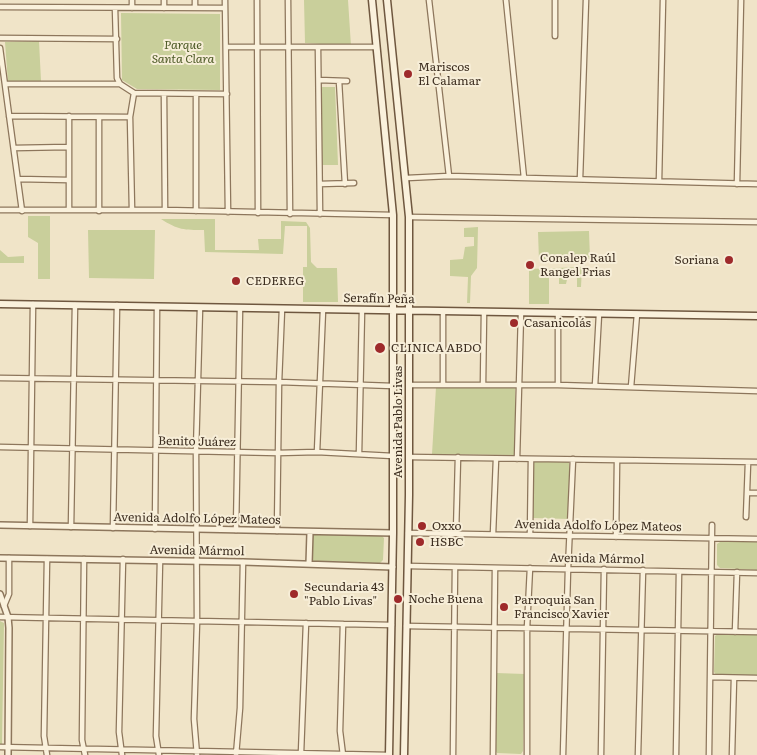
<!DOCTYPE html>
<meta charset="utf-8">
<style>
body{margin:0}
canvas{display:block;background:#f0e4c8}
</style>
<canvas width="757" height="755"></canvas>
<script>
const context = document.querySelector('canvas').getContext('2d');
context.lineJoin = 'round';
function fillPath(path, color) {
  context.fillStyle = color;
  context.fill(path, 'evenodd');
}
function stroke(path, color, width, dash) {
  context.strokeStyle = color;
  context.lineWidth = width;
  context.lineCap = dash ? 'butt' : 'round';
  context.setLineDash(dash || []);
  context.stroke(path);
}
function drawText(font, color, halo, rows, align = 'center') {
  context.font = font + ' Literata,serif';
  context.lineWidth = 4;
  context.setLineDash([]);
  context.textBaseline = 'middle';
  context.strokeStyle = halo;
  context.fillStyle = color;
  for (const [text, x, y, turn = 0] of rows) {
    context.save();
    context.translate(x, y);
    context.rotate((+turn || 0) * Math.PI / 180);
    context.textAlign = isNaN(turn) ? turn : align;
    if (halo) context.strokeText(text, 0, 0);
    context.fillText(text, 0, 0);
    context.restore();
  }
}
const green = new Path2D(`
 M304 0H348L351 46 305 43Z
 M121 13 220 14V90L137 89 122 80Z
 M39 41 41 81 8 82 5 42Z
 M322 87H335L338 165H321Z
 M28 216H50V279H38V243L28 237Z
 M161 219H215V250H259L258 239H281V221L306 222 310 228 311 262 317 268H337L338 302H303V267H307V226H285L283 254 205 252 204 230C184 230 178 230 161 219Z
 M478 227 477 268 471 276 470 303H467L468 277 450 276V260L463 259 465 247 474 246V237H464V228Z
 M88 230H155L154 279 89 278Z
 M589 231 590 259 539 261 538 232Z
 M0 250 8 257 24 256V263H0Z
 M582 267 581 287H577V275H568L566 284H559V275L549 276V304H529V269Z
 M436 387 515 388V455L432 454Z
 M569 461V519L533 518V462Z
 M313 534 381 535 384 538 383 560 380 563 312 561 310 558 311 536Z
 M720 542H757V570L720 568 717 565V544Z
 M0 621 4 623 2 744H0Z
 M718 634 757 635V675H716L714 672 715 636Z
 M496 673 525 674 523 751 521 754 497 753 495 750Z`);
const minor = new Path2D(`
 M164 0V8
 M195 0V8
 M225 0 228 212
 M257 0 258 213
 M288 0 290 214
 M429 0 449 176
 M506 0 524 178
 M555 0V36
 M0 7 225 8
 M115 8 117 78 120 84 134 93 227 94
 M132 8V0
 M0 38 117 39
 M226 47H376
 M0 48 22 211
 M318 48 320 214
 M319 80 347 81
 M339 81 345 184
 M5 84H120
 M164 94 165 210
 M9 116 130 117
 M99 117V211
 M14 148 68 147
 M407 178 449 176 757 184
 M18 179 68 180
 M580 179 586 0
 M659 181 663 0
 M320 184 354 183
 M737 184 741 0
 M0 210H165L393 215
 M69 210V116
 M132 210 130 117 134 93
 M196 211V94
 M409 217 757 222
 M0 378 279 382 393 386
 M409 385H558L757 391
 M443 385V312
 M483 385 484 312
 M558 385V313
 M595 386 599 314
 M631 387 637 314
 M0 447 278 453 317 452 393 456
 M317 452 323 310
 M359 454 362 310
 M409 457 757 462
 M517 459 521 313
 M747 493H757
 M746 517 748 463
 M30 526 33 304
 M71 527 75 305
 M113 528 117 305
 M155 529 157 307
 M236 530 240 308
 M277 531 279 382 282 309
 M408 533 757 539
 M456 533 458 457
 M493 534 496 459
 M530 535 531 459
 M616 537 617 461
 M47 559 44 736 47 755
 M84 559 82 740 85 755
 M408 566 757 573
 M4 606 9 594V558
 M0 617 392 625
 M406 626 757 632
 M735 632 737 572
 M710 677 757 678
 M0 747 389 755
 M301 753 306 623
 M122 755 119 732 123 559
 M159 755 156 736 160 561
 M197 755 194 719 197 622 196 451 200 308
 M236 755 240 708 243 562
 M343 755 340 731 343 624
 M453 755 455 567
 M493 755 495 568
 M527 755V628L530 568
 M563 755 568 569 573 459
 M601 755 604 569
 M638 755 643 570
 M676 755 679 572
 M709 755 712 525
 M732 755 734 678`);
const tertiary = new Path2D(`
 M0 525 393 533
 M0 558 243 562 393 567
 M309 564 310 532
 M0 594 8 617 9 628 8 755`);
const secondary = new Path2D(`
 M372 0 393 215V533L389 755
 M387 0 409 217V495L404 755
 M0 304 757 316`);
const markers = [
 [408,74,5,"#9e2a2b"],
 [729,260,5,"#9e2a2b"],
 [530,265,5,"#9e2a2b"],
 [236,281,5,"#9e2a2b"],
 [514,323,5,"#9e2a2b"],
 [380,348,6,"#9e2a2b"],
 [422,526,5,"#9e2a2b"],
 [420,542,5,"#9e2a2b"],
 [294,594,5,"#9e2a2b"],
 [398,599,5,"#9e2a2b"],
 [504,607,5,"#9e2a2b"]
];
const parkNames = [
 ["Parque",183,45],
 ["Santa Clara",183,59]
];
const poiNames = [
 ["Mariscos",418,67],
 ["El Calamar",418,81],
 ["Conalep Raúl",540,258],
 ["Rangel Frias",540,272],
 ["Soriana",719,260,"right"],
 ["CEDEREG",246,281],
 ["Casanicolás",524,323],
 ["CLINICA ABDO",391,348],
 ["Oxxo",432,526],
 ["HSBC",430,542],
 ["Secundaria 43",304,587],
 ["\"Pablo Livas\"",304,601],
 ["Noche Buena",408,599],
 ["Parroquia San",514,600],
 ["Francisco Xavier",514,614]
];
const streetNames = [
 ["Serafín Peña",379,299,1],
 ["Avenida Pablo Livas",398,422,-90],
 ["Benito Juárez",197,442,1],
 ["Avenida Adolfo López Mateos",197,519,1],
 ["Avenida Adolfo López Mateos",598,526,1],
 ["Avenida Mármol",197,551,1],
 ["Avenida Mármol",597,559,1]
];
fillPath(green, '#c9cf9b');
stroke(minor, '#8d765c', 7);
stroke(tertiary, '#8d765c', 8);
stroke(secondary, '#6f573f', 9);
stroke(minor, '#faf1dc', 4.5);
stroke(tertiary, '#faf1dc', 5);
stroke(secondary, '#faf1dc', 6);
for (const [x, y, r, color] of markers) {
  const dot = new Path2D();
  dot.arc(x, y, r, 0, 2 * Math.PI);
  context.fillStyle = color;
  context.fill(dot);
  stroke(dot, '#f7eed8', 2);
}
drawText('italic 12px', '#4d5a26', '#f7eed8', parkNames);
drawText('12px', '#3d2e20', '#f7eed8', poiNames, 'left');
drawText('12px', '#3d2e20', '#f7eed8', streetNames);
</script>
